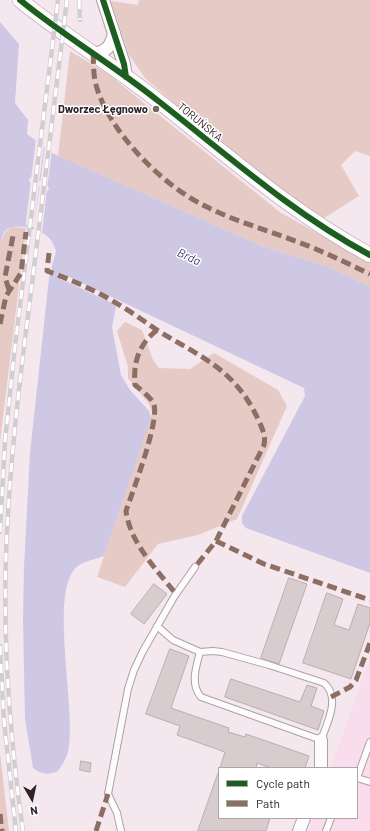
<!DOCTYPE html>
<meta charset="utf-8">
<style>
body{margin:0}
#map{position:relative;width:370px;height:831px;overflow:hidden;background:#f5e7ee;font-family:Barlow,sans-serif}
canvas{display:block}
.legend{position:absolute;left:218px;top:767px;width:140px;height:52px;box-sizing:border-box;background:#fff;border:1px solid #aba7a9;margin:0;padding:5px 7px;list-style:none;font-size:12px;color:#2e2229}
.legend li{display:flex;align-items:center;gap:8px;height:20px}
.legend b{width:20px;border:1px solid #aba7a9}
.north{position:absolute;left:12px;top:779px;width:40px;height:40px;-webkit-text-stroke:3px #fff;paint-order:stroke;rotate:171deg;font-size:11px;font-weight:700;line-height:16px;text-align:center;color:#2e2229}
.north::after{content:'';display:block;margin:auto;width:14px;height:18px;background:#2e2229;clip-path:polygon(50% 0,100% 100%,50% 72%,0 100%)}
</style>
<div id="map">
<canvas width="370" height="831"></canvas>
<ul class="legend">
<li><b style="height:5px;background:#1b5e20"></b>Cycle path</li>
<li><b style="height:5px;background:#8d6e63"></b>Path</li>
</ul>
<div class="north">N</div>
</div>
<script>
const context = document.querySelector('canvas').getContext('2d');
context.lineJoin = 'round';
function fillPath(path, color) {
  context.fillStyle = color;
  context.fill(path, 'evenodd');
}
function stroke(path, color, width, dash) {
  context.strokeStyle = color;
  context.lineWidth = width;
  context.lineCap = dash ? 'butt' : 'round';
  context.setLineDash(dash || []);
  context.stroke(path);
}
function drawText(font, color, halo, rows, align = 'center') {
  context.font = font + ' Barlow,sans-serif';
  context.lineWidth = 3;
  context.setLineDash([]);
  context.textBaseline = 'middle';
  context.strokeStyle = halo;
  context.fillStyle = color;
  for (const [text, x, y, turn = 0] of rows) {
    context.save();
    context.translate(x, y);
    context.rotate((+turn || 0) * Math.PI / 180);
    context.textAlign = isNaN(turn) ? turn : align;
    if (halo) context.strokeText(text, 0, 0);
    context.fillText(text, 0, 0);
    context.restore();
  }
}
const built = new Path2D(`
 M370 657V831H308L313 818H357V768H331Z`);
const green = new Path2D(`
 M139 0H370V156L355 151 341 165 359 196 324 218 278 188 211 135 145 78 129 55 111 1 138 5Z
 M70 51 108 74 281 213 370 262V287L329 267 262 246 58 156Z
 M12 227 26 228 0 442V242L6 231Z
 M125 322 142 330 153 360 159 368 190 369 214 353 278 390 287 406 237 519 198 535 158 544 125 587 97 577 152 413 149 404 128 378V367L117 331Z
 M0 753 9 831H0Z`);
const water = new Path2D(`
 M0 22 19 44 15 103 28 120 27 134 52 153 262 246 329 267 370 287V573L246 528 242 523V516L305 396 304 388 61 273 57 274 59 278 114 304 116 307 112 327 121 375 130 390 149 411 151 418 104 556C96 559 85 561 78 566 47 588 78 713 68 752 66 759 62 765 58 771 48 775 42 775 33 768L25 719 23 620 24 566 30 453 49 278 56 251C54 246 52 240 48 237 40 229 15 222 6 230 3 233 2 238 0 242ZM32 177 48 186 49 190 47 191 30 182 29 179Z`);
const pier = new Path2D(`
 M36 139 44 145 39 183 31 180 39 184 34 226 40 185 47 188 42 233 34 231V227L26 225V221Z
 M45 146 52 151 47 188 40 184Z`);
const building = new Path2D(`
 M289 578 307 584 279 664 261 658Z
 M154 584 167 594 144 624 131 614Z
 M327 593 343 599 334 625 349 630 358 604 370 608V623L351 679 303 663Z
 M170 649 189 656 171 708 229 728 228 732 245 737 246 734 309 756 305 768H271L257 763 256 768H220L225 752 177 735 180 726 146 714Z
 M231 679 300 702 307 685 317 688 311 706 324 711 318 730 225 697Z
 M81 761 91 763 90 772 80 770Z
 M218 774 219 775V818H270L266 831H198Z`);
const path = new Path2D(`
 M13 236 26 237`);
const service = new Path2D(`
 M157 626 173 640 200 652C196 667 190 684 201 697L321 740C327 724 341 697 324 683L269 665 222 652 213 651 200 652
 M357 778 370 742
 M357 778 370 782
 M121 831 117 813 108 794 128 689 134 670 143 651 174 597 195 567
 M326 831 331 818`);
const minor = new Path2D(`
 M103 0 124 64 126 77
 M93 54C107 52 111 46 114 33
 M321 740V768
 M299 831 304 818`);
const tertiary = new Path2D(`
 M20 0C64 36 113 65 157 100 226 154 292 213 370 255`);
const rail = new Path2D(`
 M79 0 80 20
 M0 532 5 441 15 346 58 0
 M0 646 4 721 16 831
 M23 831C10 739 3 647 6 555 9 469 19 385 30 300 42 200 55 100 67 0`);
const quiet = new Path2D(`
 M93 54C94 64 93 75 96 85 109 132 162 185 205 206 234 221 267 230 298 242 323 251 346 263 370 274
 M49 253 47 271C72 280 99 292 121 306 133 313 145 322 157 330 200 357 234 368 258 419 262 428 266 435 264 445L216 541 195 567
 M9 290 5 277 13 236
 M0 324 6 296 21 273 26 232
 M157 330C139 344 133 362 135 385 141 390 149 396 153 402 162 416 132 493 126 511 130 543 157 570 176 594
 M216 541 264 564 370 600
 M331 697 350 687 356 680 370 643
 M0 814 2 831
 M96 831 108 794`);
const cycleway = new Path2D(`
 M20 0C64 36 113 65 157 100 226 154 292 213 370 255
 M103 0 124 64 126 77`);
const markers = [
 [156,109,4,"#74676e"]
];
const poiNames = [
 ["Dworzec Łęgnowo",148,109]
];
const streetNames = [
 ["TORUŃSKA",200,122,39]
];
const waterNames = [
 ["Brda",189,257,25]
];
fillPath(built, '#f9ddec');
fillPath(green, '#e6cac6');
fillPath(water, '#cec8e5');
fillPath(pier, '#f5e7ee');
fillPath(building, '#d8cccf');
stroke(building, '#baadb0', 1);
stroke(service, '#aca0a6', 8);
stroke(minor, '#aca0a6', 14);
stroke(tertiary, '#aca0a6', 16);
stroke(path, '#d1ccce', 2, [1, 3]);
stroke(service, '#fefbfc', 6);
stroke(minor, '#fefbfc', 12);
stroke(tertiary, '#fefbfc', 15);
stroke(rail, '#d2ced0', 4.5);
stroke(rail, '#fff', 3, [9]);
stroke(quiet, '#8d6e63', 5, [10, 5]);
stroke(cycleway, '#1b5e20', 6);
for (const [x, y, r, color] of markers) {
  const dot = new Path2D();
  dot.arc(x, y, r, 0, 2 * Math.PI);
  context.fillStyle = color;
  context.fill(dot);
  stroke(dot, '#fff', 1.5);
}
drawText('bold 11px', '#2e2229', '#fff', poiNames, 'right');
drawText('11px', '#2e2229', '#fff', streetNames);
drawText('italic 12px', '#40386a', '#fff', waterNames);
</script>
